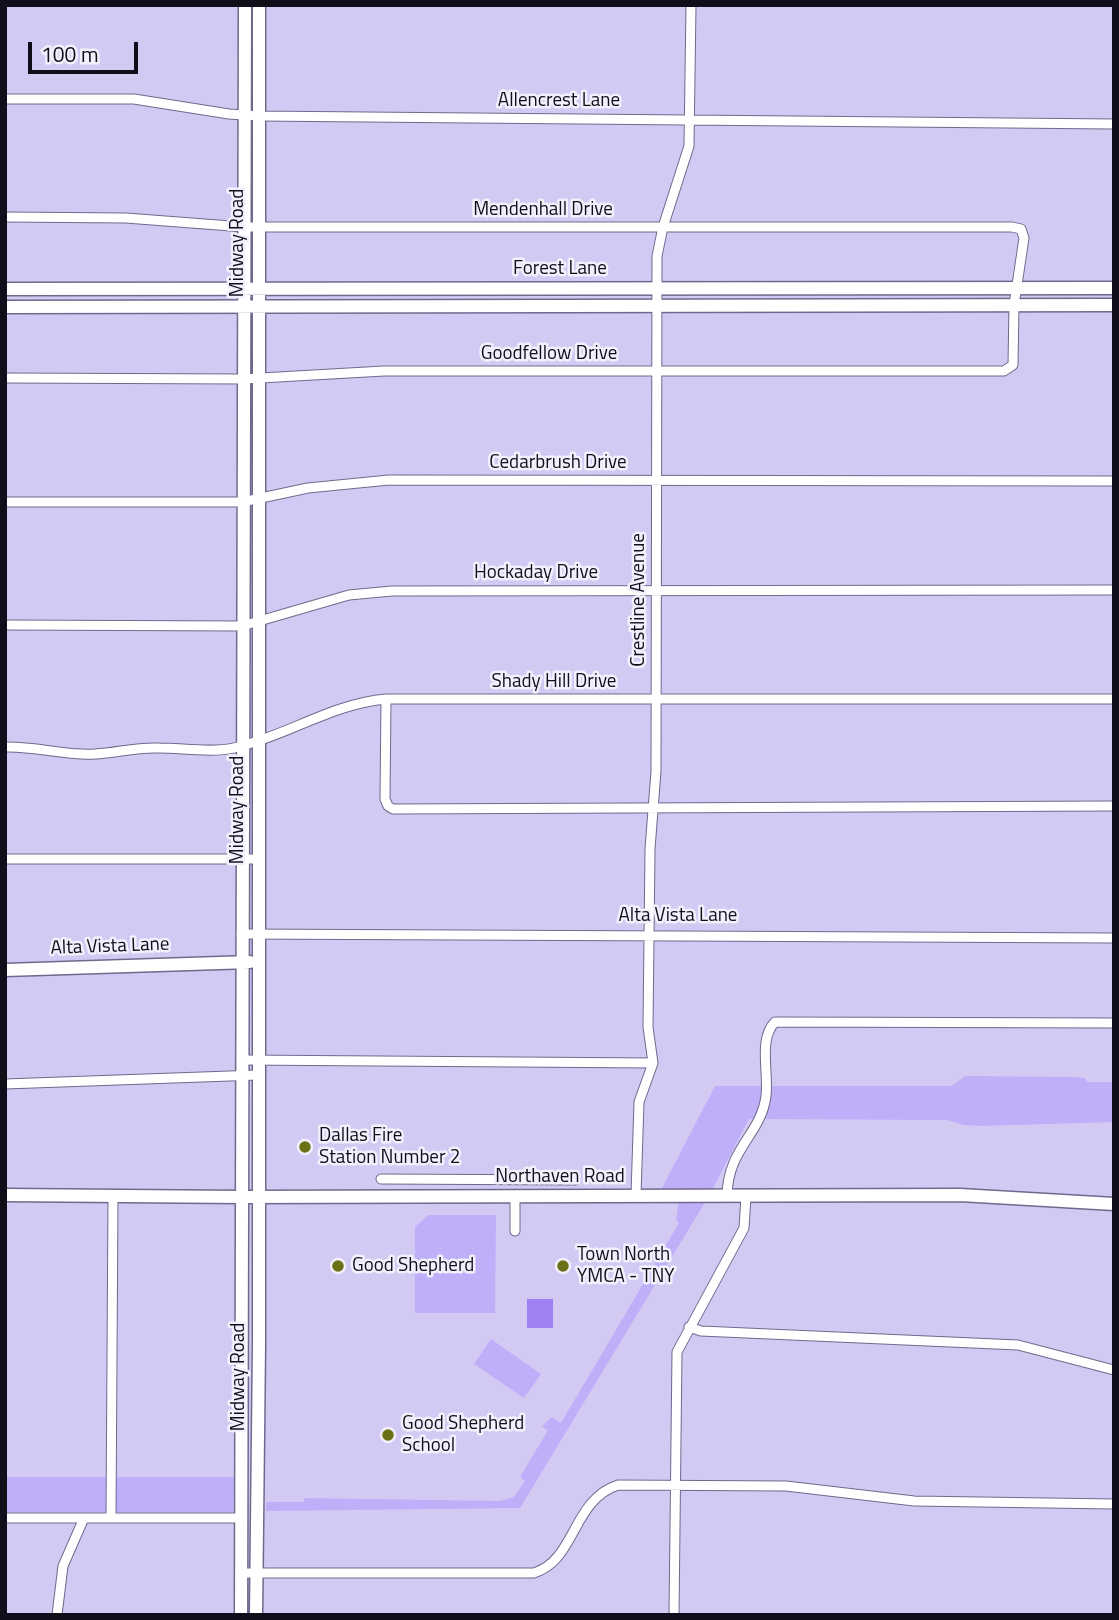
<!DOCTYPE html>
<style>
body{margin:0}
#map{position:relative;width:1119px;height:1620px;overflow:hidden;background:#d2caf3;font-family:"Titillium Web",sans-serif}
canvas{display:block}
.frame{position:absolute;inset:0;border:7px solid #110e1b;pointer-events:none}
.scale{position:absolute;left:28px;top:42px;width:110px;height:32px;box-sizing:border-box;border:4px solid #110e1b;border-top:0;padding-left:9px;font-size:21px;line-height:24px;white-space:nowrap;color:#110e1b;-webkit-text-stroke:5px #f2f0fc;paint-order:stroke}
</style>
<div id="map">
<canvas width="1119" height="1620"></canvas>
<div class="frame"></div>
<div class="scale">100 m</div>
</div>
<script>
const context = document.querySelector('canvas').getContext('2d');
context.lineJoin = 'round';
function fillPath(path, color) {
  context.fillStyle = color;
  context.fill(path, 'evenodd');
}
function stroke(path, color, width, dash) {
  context.strokeStyle = color;
  context.lineWidth = width;
  context.lineCap = dash ? 'butt' : 'round';
  context.setLineDash(dash || []);
  context.stroke(path);
}
function drawText(font, color, halo, rows, align = 'center') {
  context.font = font + ' "Titillium Web",sans-serif';
  context.lineWidth = 5;
  context.setLineDash([]);
  context.textBaseline = 'middle';
  context.strokeStyle = halo;
  context.fillStyle = color;
  for (const [text, x, y, turn = 0] of rows) {
    context.save();
    context.translate(x, y);
    context.rotate((+turn || 0) * Math.PI / 180);
    context.textAlign = isNaN(turn) ? turn : align;
    if (halo) context.strokeText(text, 0, 0);
    context.fillText(text, 0, 0);
    context.restore();
  }
}
const green = new Path2D(`
 M965 1076 1074 1077 1085 1078 1087 1082H1114V1122L981 1126 963 1125 947 1120 749 1119 711 1192H660L715 1086H952Z
 M707 1199 520 1508 266 1511V1502H304V1498L500 1501 514 1497 525 1481 520 1477 548 1430 542 1427 551 1417 561 1423 679 1223 676 1220 679 1200Z
 M428 1215H496L495 1313H415V1227Z
 M491 1339 541 1374 524 1398 474 1364Z
 M5 1477H234L233 1512H5Z`);
const water = new Path2D(`
 M527 1299H553V1328H527Z`);
const street = new Path2D(`
 M5 99H134L229 114 259 116 1114 124
 M5 217 126 218 244 227H1012L1021 229 1024 238 1014 305 1013 365 1004 371H384L243 379 5 378
 M5 502H242L308 488 389 480 1114 481
 M5 625 242 626 349 595 392 591 1114 590
 M386 699 385 799 388 806 393 809 1114 806
 M5 747C36 746 65 756 95 754 117 753 135 747 159 748 182 748 211 753 234 748 287 736 331 704 386 699H1114
 M5 859H258
 M241 934 1114 938
 M242 1060 653 1063
 M5 1084 258 1075
 M381 1179 575 1180
 M636 1195 639 1102 653 1063 648 1027 650 849 656 771 657 256 663 227 689 146 691 5
 M515 1196V1231
 M727 1196C728 1147 761 1135 766 1096 769 1073 758 1039 775 1022L1114 1023
 M689 1327 701 1331 1018 1345 1114 1370
 M5 1518H242
 M111 1518 113 1196
 M242 1573H534C576 1560 572 1500 618 1485L786 1486 914 1501 1114 1504
 M57 1615 63 1566 84 1518
 M674 1615 677 1352 744 1228 746 1196`);
const secondary = new Path2D(`
 M5 289 1114 288
 M5 307 1114 305
 M5 970 250 962
 M5 1195 242 1197 960 1195 1114 1204
 M241 1615 245 5
 M256 1615 259 1345V5`);
const markers = [
 [305,1147,7,"#6a7017"],
 [338,1266,7,"#6a7017"],
 [563,1266,7,"#6a7017"],
 [388,1435,7,"#6a7017"]
];
const streetNames = [
 ["Allencrest Lane",559,101],
 ["Mendenhall Drive",543,210],
 ["Midway Road",238,243,-90],
 ["Forest Lane",560,269],
 ["Goodfellow Drive",549,354],
 ["Cedarbrush Drive",558,463],
 ["Hockaday Drive",536,573],
 ["Crestline Avenue",639,600,-90],
 ["Shady Hill Drive",554,682],
 ["Midway Road",238,810,-90],
 ["Alta Vista Lane",678,916],
 ["Alta Vista Lane",110,947,-2],
 ["Northaven Road",560,1177],
 ["Midway Road",239,1377,-90]
];
const poiNames = [
 ["Dallas Fire",319,1136],
 ["Station Number 2",319,1158],
 ["Town North",577,1255],
 ["YMCA - TNY",577,1277],
 ["Good Shepherd",352,1266],
 ["Good Shepherd",402,1424],
 ["School",402,1446]
];
fillPath(green, '#bfaff9');
fillPath(water, '#a081f4');
stroke(street, '#70698d', 11);
stroke(secondary, '#70698d', 15);
stroke(street, '#fff', 9);
stroke(secondary, '#fff', 12);
for (const [x, y, r, color] of markers) {
  const dot = new Path2D();
  dot.arc(x, y, r, 0, 2 * Math.PI);
  context.fillStyle = color;
  context.fill(dot);
  stroke(dot, '#f2f0fc', 2.5);
}
drawText('19px', '#110e1b', '#f2f0fc', streetNames);
drawText('19px', '#110e1b', '#f2f0fc', poiNames, 'left');
</script>
